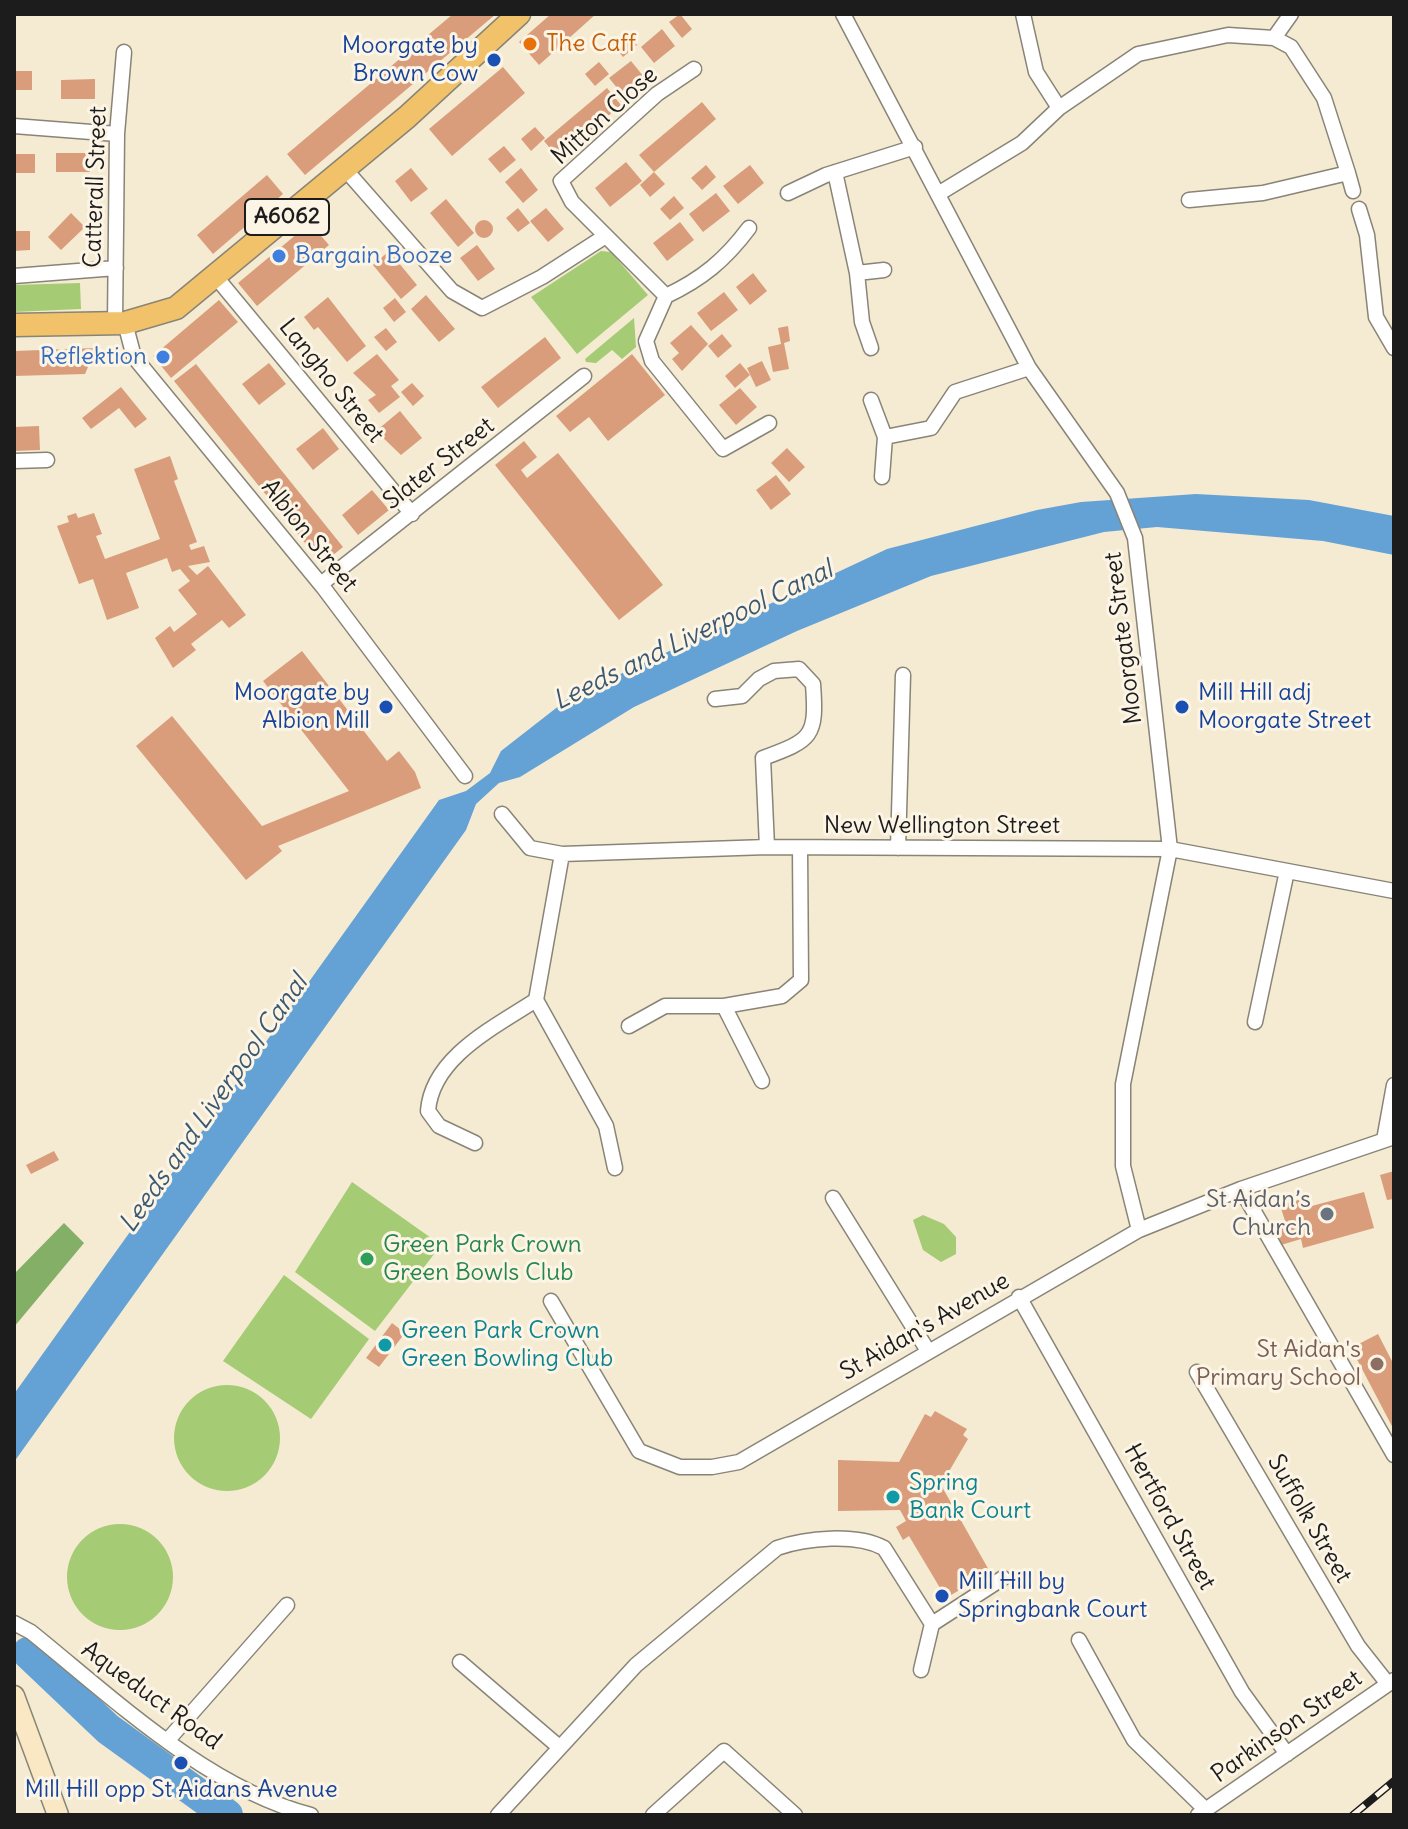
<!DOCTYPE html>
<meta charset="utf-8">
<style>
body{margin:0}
#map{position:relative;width:1408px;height:1829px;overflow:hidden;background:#f5ebd2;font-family:Delius,sans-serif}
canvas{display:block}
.frame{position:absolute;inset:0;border:16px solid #1c1c1c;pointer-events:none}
</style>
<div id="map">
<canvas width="1408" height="1829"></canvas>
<div class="frame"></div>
</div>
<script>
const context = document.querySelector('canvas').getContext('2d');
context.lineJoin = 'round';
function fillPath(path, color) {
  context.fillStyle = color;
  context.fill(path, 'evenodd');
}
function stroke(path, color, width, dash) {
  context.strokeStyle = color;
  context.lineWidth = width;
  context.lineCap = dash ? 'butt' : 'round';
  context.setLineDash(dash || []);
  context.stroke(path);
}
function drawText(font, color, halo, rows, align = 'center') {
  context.font = font + ' Delius,sans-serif';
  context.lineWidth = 6;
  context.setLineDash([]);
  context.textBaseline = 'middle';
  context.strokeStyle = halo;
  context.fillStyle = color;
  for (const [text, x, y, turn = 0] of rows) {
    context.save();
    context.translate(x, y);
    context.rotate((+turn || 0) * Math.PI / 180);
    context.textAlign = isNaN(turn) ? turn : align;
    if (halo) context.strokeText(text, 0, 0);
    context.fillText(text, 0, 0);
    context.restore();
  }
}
const green = new Path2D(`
 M601 251 611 252 648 295 577 354 531 297Z
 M80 283 81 309 14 312V285Z
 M634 318 636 347 622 359 612 350 596 363 586 362 585 359Z
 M352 1182 441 1245 375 1331 295 1272Z
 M923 1215 944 1224 956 1237V1254L941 1262 923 1250 913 1220Z
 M284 1275 369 1339 311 1419 223 1361Z
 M174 1438a53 53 0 1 1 106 0a53 53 0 1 1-106 0Z
 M67 1577a53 53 0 1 1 106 0a53 53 0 1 1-106 0Z`);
const forest = new Path2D(`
 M64 1223 84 1243 14 1327V1274Z`);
const water = new Path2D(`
 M1196 494 1309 500 1394 516V555L1323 541 1157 527 1104 532 931 576 797 631 634 707 520 777 499 783 476 804 466 830 14 1462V1394L439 800 466 791 490 773 501 751 569 698 887 549 1037 510 1081 502Z`);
const river = new Path2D(`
 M28 1653 108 1729 227 1815`);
const building = new Path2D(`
 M453 14H496L305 175 287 154Z
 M551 14H596L539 65 519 42Z
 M680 14 692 29 682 38 669 22Z
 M662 29 675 46 654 63 641 47Z
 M627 33 637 45 623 57 613 45Z
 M631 61 644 77 622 94 609 78Z
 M599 62 609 74 595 86 585 74Z
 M503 67 525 93 452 156 429 129Z
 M14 71H32V90H14Z
 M95 79V99H61V80Z
 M607 88 621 105 558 158 544 141Z
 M702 102 716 119 654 172 639 155Z
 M535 127 545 138 531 151 521 139Z
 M504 146 516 160 500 173 488 159Z
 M56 153H90V172H56Z
 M14 154H35V173H14Z
 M626 162 642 181 610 207 595 188Z
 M706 165 716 177 702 190 691 178Z
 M750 165 764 183 738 204 723 186Z
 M411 168 428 189 411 202 395 181Z
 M521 168 538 190 523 203 505 182Z
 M654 172 665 184 650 197 640 185Z
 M267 175 283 194 213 254 197 235Z
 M716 193 730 211 703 232 689 214Z
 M674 196 684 208 670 220 660 209Z
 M446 199 474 233 458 247 430 213Z
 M518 208 530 223 518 232 506 218Z
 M546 208 564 229 548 242 530 221Z
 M71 213 85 227 61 250 48 237Z
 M475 229a9 9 0 1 1 18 0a9 9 0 1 1-18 0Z
 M680 222 694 240 667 261 653 243Z
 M310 223 329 245 257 306 238 283Z
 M14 231H30V250L14 251Z
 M477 245 495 269 478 281 460 258Z
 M389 251 417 285 401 299 373 265Z
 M753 273 767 291 750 305 736 287Z
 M724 292 738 310 711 331 697 313Z
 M426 295 455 329 439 342 411 309Z
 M328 297 366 346 347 362 318 327 314 330 304 317Z
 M395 298 406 312 394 322 383 308Z
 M219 300 238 322 171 378 153 356Z
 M691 325 708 344 682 371 672 359 679 353 670 343Z
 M788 326 790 341 784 343 789 369 773 372 768 347 781 344 778 328Z
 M386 328 397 342 386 351 374 337Z
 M722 334 732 346 718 358 708 346Z
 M545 337 561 358 498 408 481 387Z
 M96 348 85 374 14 376V351Z
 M377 354 399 380 391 386 400 397 379 413 368 400 376 395 353 373Z
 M632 354 665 395 608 441 589 417 570 432 556 416Z
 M762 361 771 380 756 387 747 368Z
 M269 363 286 384 259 405 242 384Z
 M740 363 750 375 735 388 725 376Z
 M196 364 343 547 322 564 174 381Z
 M412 383 424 396 413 406 401 392Z
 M121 387 147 419 135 428 119 408 91 429 82 418Z
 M740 388 757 407 736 425 719 405Z
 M400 411 422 438 401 455 376 431Z
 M39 426 40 450 14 451V427Z
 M323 428 339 449 313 470 296 449Z
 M524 441 537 457 521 470 527 478 558 453 663 585 619 620 495 465Z
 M787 448 805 467 789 482 771 463Z
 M170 456 178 479 174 481 197 542 189 545 191 550 204 546 210 562 188 566 197 575 208 566 246 615 229 628 222 620 191 644 196 650 173 668 155 638 170 626 174 632 197 614 178 590 190 581 180 569 172 572 167 558 126 573 139 608 107 620 93 579 79 584 57 526 69 522 67 516 76 513 78 518 94 513 102 534 96 536 105 559 160 539 134 469Z
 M776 475 791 494 771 510 756 490Z
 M372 490 389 510 358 535 342 515Z
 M302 651 387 761 399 751 415 772 421 788 278 846 282 851 246 880 136 746 172 716 262 826 349 791 263 681Z
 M54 1151 59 1160 31 1174 26 1165Z
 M1394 1171V1199L1387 1200 1380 1175Z
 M1364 1192 1374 1228 1303 1248 1301 1239 1281 1245 1275 1224 1285 1221 1280 1205 1306 1198 1308 1207Z
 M392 1323 405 1333 379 1367 366 1358Z
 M1378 1334 1394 1365V1430L1351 1348Z
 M935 1411 967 1429 963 1435 968 1439 941 1485 990 1572 946 1598 909 1536 903 1540 896 1527 906 1521 900 1510 838 1511V1460L899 1462 925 1414 931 1417Z`);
const street = new Path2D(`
 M843 14 1029 368 1117 493 1135 538 1170 849 1123 1084V1166L1139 1230
 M1023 14 1036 72 1059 108
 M1274 38 1291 14
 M14 126 117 134
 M344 168 452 291 482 308 542 277 604 237
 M835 172 857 273 862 322 871 348
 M1348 173 1353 191
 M788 193 826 175 915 147
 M938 194 1022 143 1059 108 1138 54 1228 35 1274 38 1291 47 1324 98 1348 173 1263 193 1189 200
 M1359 209 1367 235 1376 317 1394 348
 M857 273 884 270
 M14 276 116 268
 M216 277 412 514
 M666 296 572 202 561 181 657 94 694 69
 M666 296 646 341 652 361 723 449 769 423
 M666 296C702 279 725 260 749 228
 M115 323 117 134 124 52
 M125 323 134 357 323 587 465 776
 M871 400 885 437 882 477
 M885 437 931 428 955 392 1029 368
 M14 461 47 460
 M321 584 584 376
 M715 699 742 696 759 679 774 671 799 669 813 684C817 737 812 740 763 758L767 847
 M502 814 530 848 562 854 767 847 1170 849 1394 891
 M898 848 903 675
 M562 854 536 1000 606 1126 615 1168
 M724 1006 762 1081
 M1255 1022 1287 871
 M629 1026 665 1006H724L782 996 801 980 800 848
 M1384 1140 1394 1085
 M475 1143 439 1126 428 1111C432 1057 495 1027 536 1000
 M1241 1189 1394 1455
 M833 1198 928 1351
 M1019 1297 1242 1692 1287 1754
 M551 1301 639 1451 680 1467H712L739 1462 1139 1230 1241 1189 1394 1137
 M1197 1372 1358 1646 1388 1684
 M14 1623 31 1632C113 1698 207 1788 311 1815
 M932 1624 1003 1578
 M1079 1640 1134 1740 1206 1810
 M460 1662 558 1746
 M167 1741 287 1605
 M498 1815 636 1665 777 1548C806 1538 856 1533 884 1548L932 1624 921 1670
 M653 1815 724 1751 795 1815
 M1198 1815 1394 1680`);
const secondary = new Path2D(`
 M14 1696 58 1815`);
const primary = new Path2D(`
 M14 325 125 323 176 308 407 117 519 14`);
const rail = new Path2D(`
 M1353 1815 1394 1781`);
const markers = [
 [530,44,8,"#e8710a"],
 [494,60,8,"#1a4fb4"],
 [279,256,8,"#3f7fe0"],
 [163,357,8,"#3f7fe0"],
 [386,707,8,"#1a4fb4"],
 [1182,707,8,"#1a4fb4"],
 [1327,1214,8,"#6b7280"],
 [367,1259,8,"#2e9e5b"],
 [385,1345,8,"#0f9aa8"],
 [1377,1364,8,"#8d6e63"],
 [893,1497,8,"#0f9aa8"],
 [942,1596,8,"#1a4fb4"],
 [181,1763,8,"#1a4fb4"]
];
const shields = [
 [287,217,84]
];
const shieldNames = [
 ["A6062",287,217]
];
const foodNames = [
 ["The Caff",546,44]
];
const transitNames = [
 ["Moorgate by",478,46],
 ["Brown Cow",478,74],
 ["Moorgate by",370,693],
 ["Albion Mill",370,721],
 ["Mill Hill adj",1198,693,"left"],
 ["Moorgate Street",1198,721,"left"],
 ["Mill Hill by",958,1582,"left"],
 ["Springbank Court",958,1610,"left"],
 ["Mill Hill opp St Aidans Avenue",181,1790,"center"]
];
const streetNames = [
 ["Mitton Close",605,116,-42],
 ["Catterall Street",96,187,-88],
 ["Langho Street",331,381,51],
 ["Slater Street",439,464,-38],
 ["Albion Street",309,536,51],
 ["Moorgate Street",1124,638,-97],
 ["New Wellington Street",942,826],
 ["St Aidan's Avenue",925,1327,-30],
 ["Hertford Street",1169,1517,61],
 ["Suffolk Street",1309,1519,60],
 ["Aqueduct Road",151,1696,36],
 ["Parkinson Street",1287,1727,-35]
];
const shopNames = [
 ["Bargain Booze",295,256],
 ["Reflektion",147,357,"right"]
];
const worshipNames = [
 ["St Aidan’s",1311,1200],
 ["Church",1311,1228]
];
const leisureNames = [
 ["Green Park Crown",383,1245],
 ["Green Bowls Club",383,1273]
];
const cultureNames = [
 ["Green Park Crown",401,1331],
 ["Green Bowling Club",401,1359],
 ["Spring",909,1483],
 ["Bank Court",909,1511]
];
const educationNames = [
 ["St Aidan's",1361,1350],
 ["Primary School",1361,1378]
];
const waterNames = [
 ["Leeds and Liverpool Canal",693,636,-26],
 ["Leeds and Liverpool Canal",214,1104,-55]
];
fillPath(green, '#a5cb75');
fillPath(forest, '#84af66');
fillPath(water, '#64a2d6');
stroke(river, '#64a2d6', 32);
fillPath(building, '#d99d7c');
stroke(street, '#888477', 17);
stroke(secondary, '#888477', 23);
stroke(primary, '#888477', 25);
stroke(street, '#fff', 14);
stroke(secondary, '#fae7c3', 20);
stroke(primary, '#f2c26a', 22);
stroke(rail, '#1c1c1c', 8);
stroke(rail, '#fcf5e5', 5, [15]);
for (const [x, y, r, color] of markers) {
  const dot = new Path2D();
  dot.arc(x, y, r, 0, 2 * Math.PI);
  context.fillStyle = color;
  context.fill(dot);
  stroke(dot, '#fcf5e5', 3);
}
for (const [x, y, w] of shields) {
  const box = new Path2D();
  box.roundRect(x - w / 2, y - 18, w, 36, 6);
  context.fillStyle = '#fcf5e5';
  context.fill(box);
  stroke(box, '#1c1c1c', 2);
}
drawText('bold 22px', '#1c1c1c', null, shieldNames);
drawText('24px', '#c56008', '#fcf5e5', foodNames, 'left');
drawText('24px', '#164399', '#fcf5e5', transitNames, 'right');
drawText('24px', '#1c1c1c', '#fcf5e5', streetNames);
drawText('24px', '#366cbe', '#fcf5e5', shopNames, 'left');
drawText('24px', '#5b616d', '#fcf5e5', worshipNames, 'right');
drawText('24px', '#27864d', '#fcf5e5', leisureNames, 'left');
drawText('24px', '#0d838f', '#fcf5e5', cultureNames, 'left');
drawText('24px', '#785e54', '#fcf5e5', educationNames, 'right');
drawText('italic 26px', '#3c5870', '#fcf5e5', waterNames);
</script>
